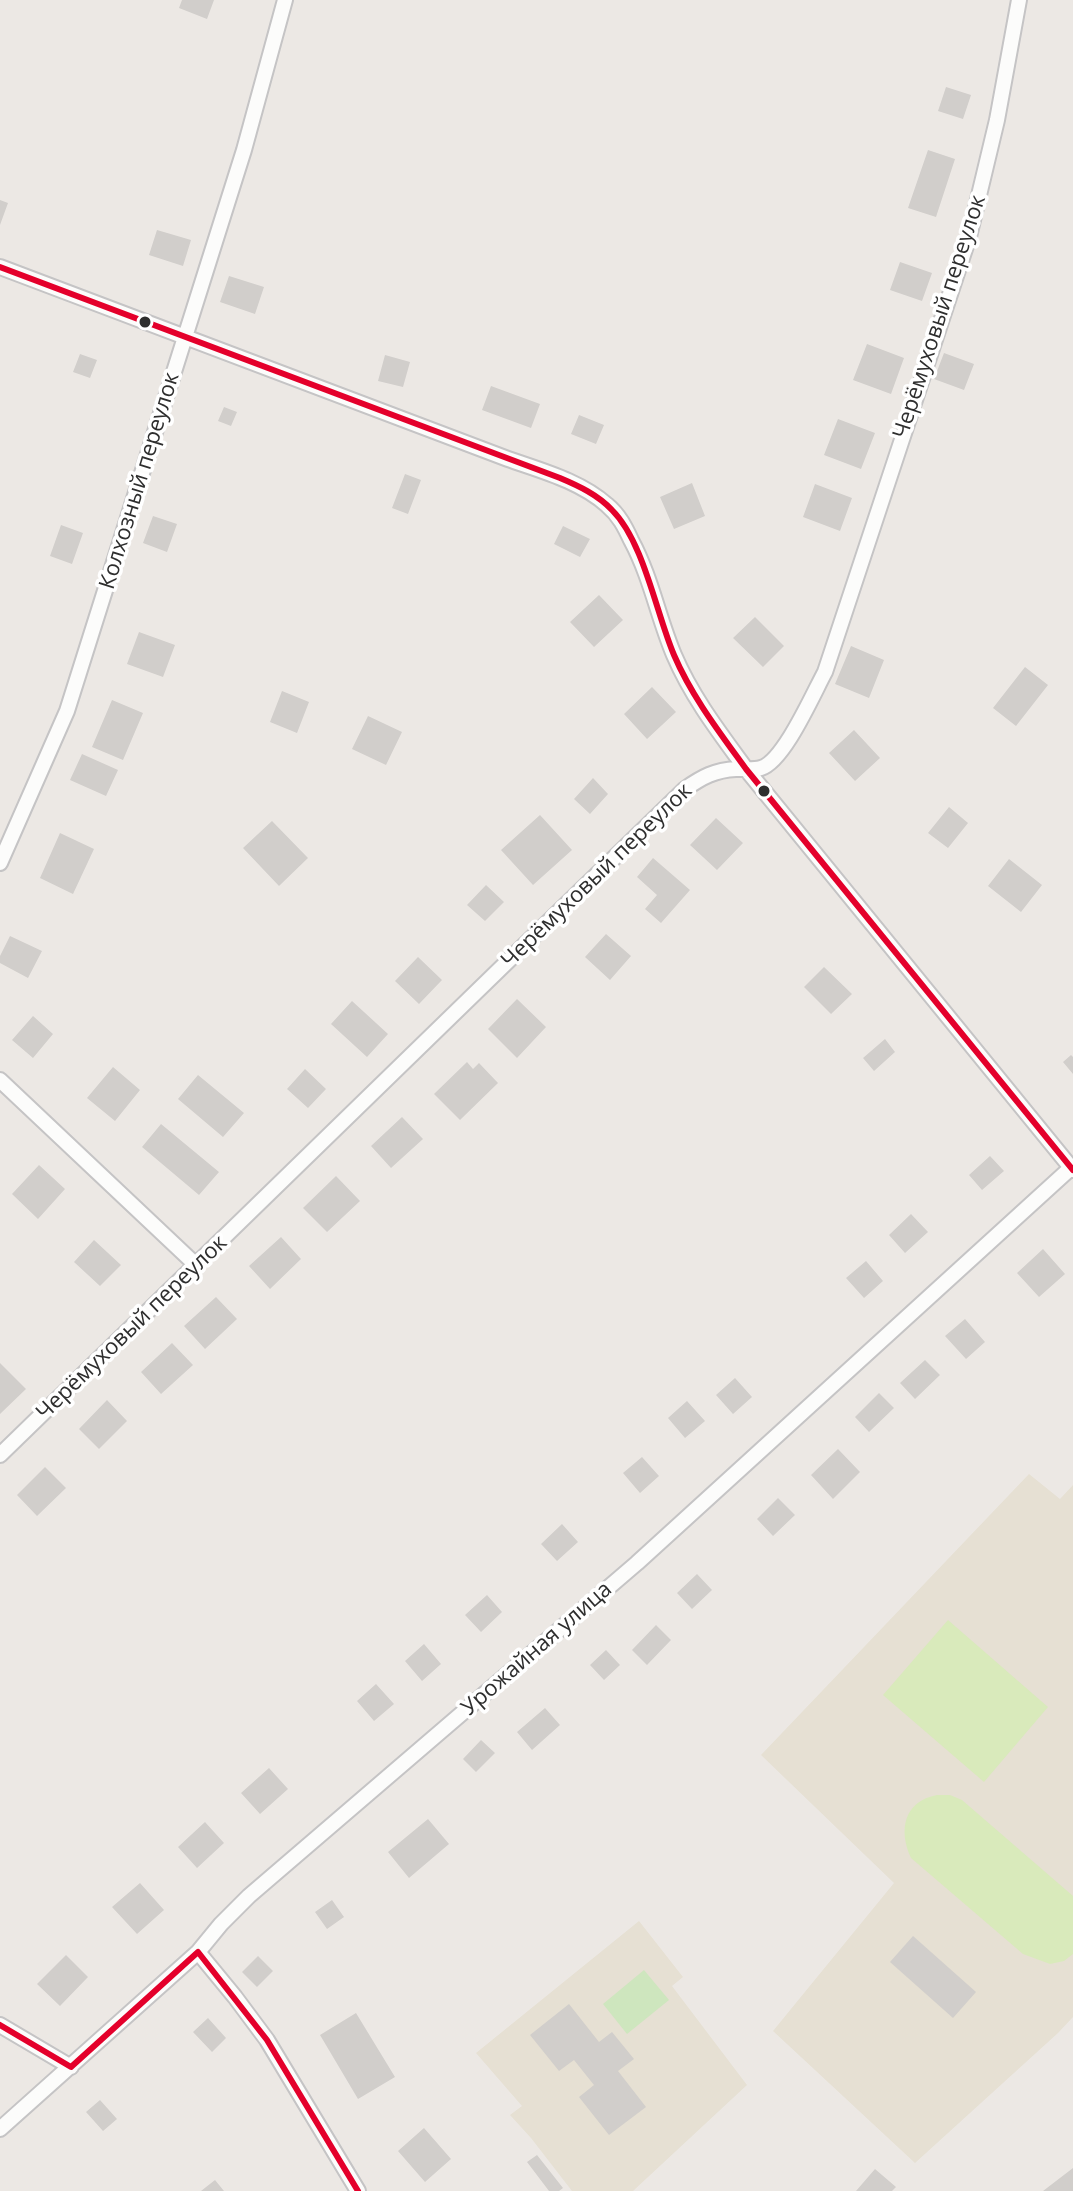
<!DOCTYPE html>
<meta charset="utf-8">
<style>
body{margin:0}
canvas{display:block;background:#ece8e4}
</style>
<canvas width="1073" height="2191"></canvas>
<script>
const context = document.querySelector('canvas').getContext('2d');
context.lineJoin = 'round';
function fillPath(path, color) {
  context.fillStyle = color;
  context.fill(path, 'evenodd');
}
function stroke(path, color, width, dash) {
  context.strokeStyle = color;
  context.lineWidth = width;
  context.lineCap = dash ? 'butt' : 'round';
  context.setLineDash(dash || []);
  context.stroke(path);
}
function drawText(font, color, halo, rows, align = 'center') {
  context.font = font + ' "Open Sans",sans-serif';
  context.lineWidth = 7;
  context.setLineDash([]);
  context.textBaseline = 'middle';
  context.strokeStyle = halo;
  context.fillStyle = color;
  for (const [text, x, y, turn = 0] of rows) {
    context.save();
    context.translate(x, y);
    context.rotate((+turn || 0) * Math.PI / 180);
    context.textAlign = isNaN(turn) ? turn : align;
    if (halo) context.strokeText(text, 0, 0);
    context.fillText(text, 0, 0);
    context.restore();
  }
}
const education = new Path2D(`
 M1029 1474 1060 1499 1073 1485V2017L1058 2033 915 2163 773 2031 894 1883 761 1755Z
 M639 1921 683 1977 672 1986 747 2085 633 2191H572L531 2138 510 2115 522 2106 476 2053Z`);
const green = new Path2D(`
 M644 1970 669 2000 627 2034 603 2004Z`);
const pitch = new Path2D(`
 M948 1620 1048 1707 984 1782 883 1695Z
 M937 1795H950L962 1800 1073 1896V1954L1064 1961 1050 1964 1023 1954 911 1858C898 1830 904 1801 937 1795Z`);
const building = new Path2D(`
 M182 0H214L207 19 179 8Z
 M946 87 971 95 963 119 938 111Z
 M928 150 955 159 936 217 908 208Z
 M0 200 8 203 0 225Z
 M157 230 191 240 183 266 149 255Z
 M900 262 932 273 922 301 890 290Z
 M229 276 264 287 255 314 220 302Z
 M867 344 904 358 891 394 853 380Z
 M944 353 974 364 964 390 934 379Z
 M80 354 97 360 90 378 73 372Z
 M385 355 410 362 403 387 378 381Z
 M491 386 540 404 531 428 482 410Z
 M224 407 237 412 231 426 218 421Z
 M579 415 604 425 596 444 571 434Z
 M838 419 875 433 861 469 824 455Z
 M405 474 421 480 408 514 392 508Z
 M692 483 705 516 674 529 660 497Z
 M815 484 852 498 840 531 803 517Z
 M153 516 177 524 167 552 143 543Z
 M61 525 83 533 72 564 50 556Z
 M563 526 590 539 580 557 554 544Z
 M599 595 623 620 594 647 570 622Z
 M755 617 784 646 763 667 733 638Z
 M139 632 175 645 163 677 127 664Z
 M851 646 884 660 869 698 835 684Z
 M1025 667 1048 685 1016 726 993 708Z
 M652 687 676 712 647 739 624 714Z
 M282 691 309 702 297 733 270 722Z
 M112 700 143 713 123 760 92 747Z
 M368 716 402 732 386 765 352 749Z
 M854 730 880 758 855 781 829 753Z
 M82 754 118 770 106 796 70 780Z
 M593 778 608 794 590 814 574 799Z
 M949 807 968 823 948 848 928 833Z
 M540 815 572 850 533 885 501 850Z
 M716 818 743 843 717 870 690 845Z
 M272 821 308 858 279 886 243 848Z
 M60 833 94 849 73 894 40 878Z
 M653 858 690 890 661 923 645 909 657 895 637 877Z
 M1009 859 1042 885 1021 912 988 886Z
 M486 885 504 902 485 921 467 905Z
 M606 934 631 956 610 980 585 957Z
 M10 936 42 951 28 978 0 963V956Z
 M418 957 442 980 419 1004 395 981Z
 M824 967 852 994 831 1014 804 987Z
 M517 999 546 1027 517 1058 488 1029Z
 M352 1001 388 1034 367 1057 331 1024Z
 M33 1016 53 1034 33 1058 12 1040Z
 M885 1039 895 1052 874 1071 863 1058Z
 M1071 1055 1073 1057V1074L1063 1062Z
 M467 1062 473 1069 479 1063 498 1083 460 1120 434 1094Z
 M113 1067 140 1090 115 1121 87 1098Z
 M305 1069 326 1089 308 1108 287 1089Z
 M198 1075 244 1113 223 1137 178 1099Z
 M402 1117 423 1139 391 1168 371 1146Z
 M161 1124 219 1172 199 1195 142 1147Z
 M990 1156 1004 1171 982 1190 969 1175Z
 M39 1165 65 1189 38 1219 12 1194Z
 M336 1176 360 1201 327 1232 303 1208Z
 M911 1214 928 1232 905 1253 889 1235Z
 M281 1237 301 1259 270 1289 249 1266Z
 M94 1240 121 1265 100 1286 74 1262Z
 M1043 1249 1065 1274 1039 1297 1017 1273Z
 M866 1261 883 1281 864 1298 846 1278Z
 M216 1297 237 1319 205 1349 184 1326Z
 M965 1319 985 1342 966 1359 945 1336Z
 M172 1343 193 1365 161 1394 141 1372Z
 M925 1360 940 1375 915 1399 900 1383Z
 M0 1363 26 1389 0 1414Z
 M735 1378 752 1397 733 1414 716 1395Z
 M879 1393 894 1408 869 1432 855 1417Z
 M107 1400 127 1421 99 1449 79 1429Z
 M687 1401 705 1421 685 1438 668 1418Z
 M838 1449 860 1472 833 1499 811 1475Z
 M642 1457 659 1476 640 1493 623 1473Z
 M45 1467 66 1488 37 1516 17 1495Z
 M778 1498 795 1515 773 1536 757 1519Z
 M562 1524 578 1542 557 1561 541 1544Z
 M697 1574 712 1590 692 1609 677 1593Z
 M487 1595 502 1612 481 1632 465 1615Z
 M656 1625 671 1640 647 1665 632 1650Z
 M424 1644 441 1664 422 1681 405 1661Z
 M606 1650 620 1665 604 1680 590 1665Z
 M376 1684 394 1704 374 1721 357 1701Z
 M545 1708 560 1725 532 1750 517 1732Z
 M481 1740 495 1753 476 1772 463 1759Z
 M269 1768 288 1789 260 1814 241 1793Z
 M428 1819 449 1844 409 1878 388 1852Z
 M205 1822 224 1843 197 1868 178 1847Z
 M140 1883 164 1910 137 1934 112 1907Z
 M332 1900 344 1917 327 1929 315 1912Z
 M913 1936 976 1992 953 2018 890 1962Z
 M66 1955 88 1977 60 2006 37 1984Z
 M258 1956 273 1971 257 1987 242 1972Z
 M569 2004 599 2042 612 2032 634 2059 618 2071 646 2107 609 2135 579 2097 594 2085 574 2060 559 2071 530 2035Z
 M356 2013 395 2077 358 2099 320 2035Z
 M208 2018 226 2038 212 2052 193 2032Z
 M100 2100 117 2119 103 2131 86 2112Z
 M424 2128 451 2159 425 2182 398 2151Z
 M537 2155 563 2188 559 2191H549L527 2162Z
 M1073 2168V2191H1043Z
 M875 2169 896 2187 892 2191H856Z
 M215 2180 224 2191H201Z`);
const minor = new Path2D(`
 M0 267 508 459C542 471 580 481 607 505 619 515 625 527 631 540 651 577 658 617 674 655 692 697 719 732 746 769L1073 1170
 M0 863 67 711 244 150 285 0
 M0 1080 196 1265
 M0 1455 685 789C702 777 715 770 736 769 743 769 754 770 761 768 784 761 813 694 825 672L969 237 997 120 1019 0
 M198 1952 235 1997 267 2040 358 2191
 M0 2025 71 2067
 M0 2129 198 1952 221 1924 249 1896 637 1563 1073 1166`);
const bus1 = new Path2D(`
 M0 267 560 478C579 486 598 495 612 510 644 542 656 613 674 655 692 697 720 733 746 769L1073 1170
 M0 2025 71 2067 198 1952 267 2040 358 2191`);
const markers = [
 [145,322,7,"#2e2e2e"],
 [764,791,7,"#2e2e2e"]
];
const streetNames = [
 ["Черёмуховый переулок",940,317,-72],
 ["Колхозный переулок",140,481,-73],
 ["Черёмуховый переулок",597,876,-44],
 ["Черёмуховый переулок",132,1328,-44],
 ["Урожайная улица",537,1649,-41]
];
fillPath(education, '#e6e0d3');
fillPath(green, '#cee6be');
fillPath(pitch, '#d9eabb');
fillPath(building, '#d1cecb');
stroke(minor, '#c5c4c5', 18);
stroke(minor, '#fcfcfb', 14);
stroke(bus1, '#e4002b', 6);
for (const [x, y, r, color] of markers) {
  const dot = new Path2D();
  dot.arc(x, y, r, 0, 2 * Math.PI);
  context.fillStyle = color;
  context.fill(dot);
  stroke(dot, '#fff', 3);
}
drawText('22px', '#2e2e2e', '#fff', streetNames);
</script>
